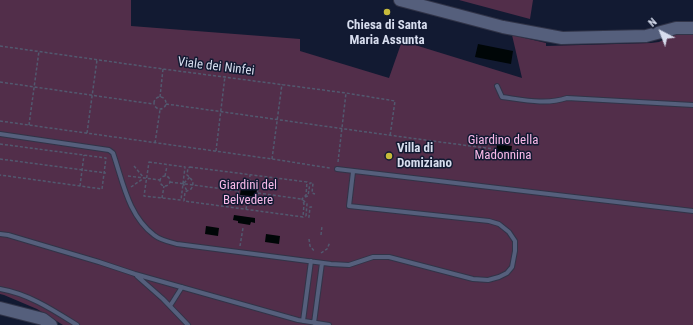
<!DOCTYPE html>
<style>
body{margin:0}
#map{position:relative;width:693px;height:325px;overflow:hidden;background:#121a32;font-family:"Roboto Condensed",sans-serif}
canvas{display:block}
.north{position:absolute;left:641px;top:12px;width:40px;height:40px;-webkit-text-stroke:3px #121a32;paint-order:stroke;rotate:318deg;font-size:11px;font-weight:700;line-height:16px;text-align:center;color:#d7ddee}
.north::after{content:'';display:block;margin:auto;width:14px;height:18px;background:#d7ddee;clip-path:polygon(50% 0,100% 100%,50% 72%,0 100%)}
</style>
<div id="map">
<canvas width="693" height="325"></canvas>
<div class="north">N</div>
</div>
<script>
const context = document.querySelector('canvas').getContext('2d');
context.lineJoin = 'round';
function fillPath(path, color) {
  context.fillStyle = color;
  context.fill(path, 'evenodd');
}
function stroke(path, color, width, dash) {
  context.strokeStyle = color;
  context.lineWidth = width;
  context.lineCap = dash ? 'butt' : 'round';
  context.setLineDash(dash || []);
  context.stroke(path);
}
function drawText(font, color, halo, rows, align = 'center') {
  context.font = font + ' "Roboto Condensed",sans-serif';
  context.lineWidth = 3;
  context.setLineDash([]);
  context.textBaseline = 'middle';
  context.strokeStyle = halo;
  context.fillStyle = color;
  for (const [text, x, y, turn = 0] of rows) {
    context.save();
    context.translate(x, y);
    context.rotate((+turn || 0) * Math.PI / 180);
    context.textAlign = isNaN(turn) ? turn : align;
    if (halo) context.strokeText(text, 0, 0);
    context.fillText(text, 0, 0);
    context.restore();
  }
}
const green = new Path2D(`
 M0 0H131V26L300 39V51L389 78 402 41 522 78 512 35 546 43V46L651 43 659 42 678 33 693 35V325H63L37 309 4 295 0 294Z
 M459 0H533L530 19Z`);
const water = new Path2D(`
 M478 44 513 51 511 64 475 57Z
 M497 144 512 146 511 155 496 153Z
 M241 187 257 189 256 197 240 195Z
 M234 215 255 218V223L251 222 250 225 238 223V221L233 220Z
 M206 226 219 228 218 236 205 234Z
 M266 234 280 236 279 244 265 242Z`);
const path = new Path2D(`
 M0 46 163 69 346 93 395 101 390 136
 M0 82 153 104
 M154 103a6 6 0 1 1 12 0a6 6 0 1 1-12 0Z
 M160 97 163 69
 M166 104C275 119 384 135 494 149
 M0 121 272 159 330 168
 M29 125 39 51
 M87 133 97 60
 M155 143 160 110
 M0 144 106 158 102 189 0 175
 M216 151 225 76
 M0 159 106 173
 M272 159 282 84
 M149 162 185 167 181 200 144 196Z
 M338 162 346 93
 M134 166 144 178
 M190 167 307 182 306 195 302 199 304 204 303 217 184 201 185 192 191 189C195 183 192 179 187 175L188 168Z
 M160 181a5 5 0 1 1 10 0a5 5 0 1 1-10 0Z
 M128 176 160 180
 M165 176 167 166
 M170 182 239 191
 M183 183 187 191
 M184 183 190 177
 M239 185 258 188 257 198 238 196Z
 M80 186 84 155
 M131 187 144 178
 M249 187 250 175
 M258 193 301 199
 M305 197 308 196 310 183H313L312 193 315 194
 M162 198 164 186
 M303 200 307 204 306 216 309 217 310 207H313
 M246 209 248 197
 M321 235 322 226
 M309 239 310 246 315 252
 M240 246 243 228
 M321 253 327 249 330 242`);
const lane = new Path2D(`
 M497 86 502 97C524 100 546 105 567 98L693 105
 M0 134 109 150 113 153C123 182 128 215 154 235 160 240 169 242 177 244L331 264 349 265 373 257H389L473 279 488 280 499 277 507 273 512 267 515 251V241L509 232 499 224 489 221 349 206 353 172
 M337 169 693 211
 M0 234 8 235 99 262 135 274 298 320 329 325
 M137 276 163 299 188 325
 M0 289C29 294 53 310 77 325
 M170 306 182 287
 M303 321 311 261
 M314 323 322 263`);
const secondary = new Path2D(`
 M400 0 503 27 562 38 646 36 676 28H693
 M0 308 43 319 51 325`);
const markers = [
 [387,12,4,"#c7bb3b"],
 [389,156,4,"#c7bb3b"]
];
const poiNames = [
 ["Chiesa di Santa",387,26],
 ["Maria Assunta",387,41],
 ["Villa di",397,149,"left"],
 ["Domiziano",397,164,"left"]
];
const streetNames = [
 ["Viale dei Ninfei",216,67,7]
];
const parkNames = [
 ["Giardino della",503,141],
 ["Madonnina",503,156],
 ["Giardini del",248,186],
 ["Belvedere",248,201]
];
fillPath(green, '#522e4a');
fillPath(water, '#000607');
stroke(lane, '#313448', 6);
stroke(secondary, '#313448', 14);
stroke(path, '#52596f', 1.5, [3, 2]);
stroke(lane, '#555f7c', 4);
stroke(secondary, '#555f7c', 12);
for (const [x, y, r, color] of markers) {
  const dot = new Path2D();
  dot.arc(x, y, r, 0, 2 * Math.PI);
  context.fillStyle = color;
  context.fill(dot);
  stroke(dot, '#121a32', 1.5);
}
drawText('bold 13px', '#d7ddee', '#121a32', poiNames);
drawText('13px', '#d7ddee', '#121a32', streetNames);
drawText('13px', '#f8b9e8', '#121a32', parkNames);
</script>
